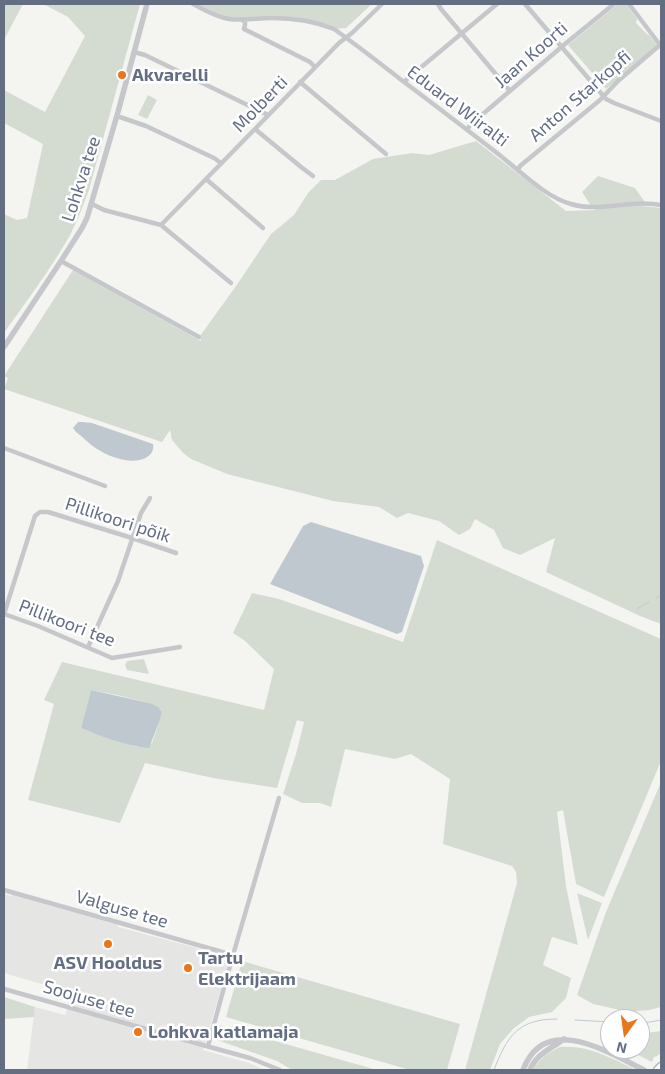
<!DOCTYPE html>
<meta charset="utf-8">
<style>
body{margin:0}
#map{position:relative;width:665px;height:1074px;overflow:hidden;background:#f4f5f1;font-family:"Exo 2",sans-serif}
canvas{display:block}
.frame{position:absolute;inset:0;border:5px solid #636e83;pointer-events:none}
.north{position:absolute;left:600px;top:1009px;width:50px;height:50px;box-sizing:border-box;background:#fff;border:1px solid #c1c5cd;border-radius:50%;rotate:194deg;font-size:14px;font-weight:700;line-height:20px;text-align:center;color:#636e83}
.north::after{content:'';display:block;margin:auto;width:18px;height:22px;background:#ea761c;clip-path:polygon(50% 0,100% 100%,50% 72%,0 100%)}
</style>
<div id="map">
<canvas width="665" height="1074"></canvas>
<div class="frame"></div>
<div class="north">N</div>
</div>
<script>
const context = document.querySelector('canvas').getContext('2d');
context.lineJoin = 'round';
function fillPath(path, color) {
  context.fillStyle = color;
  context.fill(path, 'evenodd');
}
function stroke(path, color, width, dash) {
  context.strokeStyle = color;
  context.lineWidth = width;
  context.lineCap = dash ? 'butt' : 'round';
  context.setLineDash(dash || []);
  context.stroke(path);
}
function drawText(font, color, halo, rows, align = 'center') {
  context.font = font + ' "Exo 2",sans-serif';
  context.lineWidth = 5;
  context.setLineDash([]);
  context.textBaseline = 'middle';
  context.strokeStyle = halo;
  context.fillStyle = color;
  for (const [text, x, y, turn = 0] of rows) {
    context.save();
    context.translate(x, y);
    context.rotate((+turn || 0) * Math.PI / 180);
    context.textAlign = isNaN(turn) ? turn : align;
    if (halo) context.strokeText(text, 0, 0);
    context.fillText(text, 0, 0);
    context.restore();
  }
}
const built = new Path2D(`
 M4 894 11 896 12 894 118 925V927L227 956 230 959 203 1050 249 1063 265 1070H27L35 1007 65 1015 72 993 4 973Z`);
const green = new Path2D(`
 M4 4H23L4 40Z
 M43 4H140L89 190C83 206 77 222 69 237 50 270 26 302 4 333V214L17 220 27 218 43 144 4 123V90L45 112 85 36 68 17Z
 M196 4H372L346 28 334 29 305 20H240L217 15Z
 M618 4H626L637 19 636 23 647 34 649 35 657 45 606 89 568 45Z
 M148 95 157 100 147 119 138 115Z
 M476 141 566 211 596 210 591 206 582 192 598 176 635 188 647 205 642 206 661 208V624L640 616 546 572 555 538 520 555 503 548 494 530 475 519 470 529 459 535 439 521 408 513 397 518 379 507 333 501 227 474 191 459 183 453 172 440 170 430 162 442 4 389 8 378 4 376 73 270 201 341 200 336 236 286 271 234 294 215 308 193 321 180H335L373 159 412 153 429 155Z
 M437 540 661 639V761L604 897 576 884 563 810 557 812 566 886 578 945 552 937 543 965 571 978 566 998 552 1012 529 1017 513 1029 500 1044 490 1070H465L517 883 516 872 512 866 443 844 450 779 411 754 395 759 345 749 331 807 320 803H302L283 794 296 754 304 722 297 720 277 788 213 778 145 763 120 823 28 800 54 704 44 700 62 662 264 710 274 669 245 641 233 633 252 593 279 599 403 642ZM91 690 117 695 149 703 162 712 160 720 152 743 138 747 118 742 81 728Z
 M144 659 149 674 127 670 125 665 127 661Z
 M661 782V1007L649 1010 629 1012 593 1004 577 995 606 912Z
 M577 893 602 903 588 940Z
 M242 961 460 1024 447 1070H410L226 1017Z
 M4 997 35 1007 34 1017 4 1019Z
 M219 1025 377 1070H292L277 1061 217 1040 216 1038Z
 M661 1031V1053L657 1056 654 1057 652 1062 626 1049H640V1034Z
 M560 1047C590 1045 610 1058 636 1070H533C539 1059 549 1052 560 1047Z`);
const water = new Path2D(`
 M78 422H83L92 423 153 444C154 449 152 454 147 457 134 466 109 457 97 449 89 444 83 437 76 432L73 428Z
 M311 522 421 556 424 566 402 632 397 634 270 584 303 526Z
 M91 690 149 703 158 707 162 712 160 720 149 748C125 746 103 737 81 728Z`);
const stream = new Path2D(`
 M656 598 661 595
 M637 609 649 602
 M575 1020 610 1022
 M640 1023 650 1022 661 1020
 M494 1070C507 1036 518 1019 557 1019`);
const minor = new Path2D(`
 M193 4C204 10 216 17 229 19 244 21 258 18 272 18 294 18 314 21 334 29 358 46 381 64 404 82 435 105 466 129 497 153 519 170 545 197 571 204 601 213 631 199 661 205
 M438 4 441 9 510 91
 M525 4 606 99 614 103 661 121
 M629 4 660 45
 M242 20 245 22V25L244 29 310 62 315 67
 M134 52 145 55 268 115
 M300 82 386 154
 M405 82 407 79 497 4
 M117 116 146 126 214 158 221 163
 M255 129 301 167 313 176
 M467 130 470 125 565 44 614 4
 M518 170 520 166 600 100 618 81 661 44
 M206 179 263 228
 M92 204 104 210 161 225 231 283
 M161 225 339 43 352 33 382 4
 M61 261 199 337
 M4 448 105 486
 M4 614 35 516 40 512H48L132 538 176 553
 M4 614 38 626 112 658 180 647
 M88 647 118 581 141 513 150 498
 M4 890 233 955
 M4 989 217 1049 250 1058 280 1070
 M208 1046 233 955 279 798`);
const tertiary = new Path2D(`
 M4 347 61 261 82 228 87 218 118 112 147 4
 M523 1070C545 1012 608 1052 644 1070
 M530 1070C536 1054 551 1049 564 1039`);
const secondary = new Path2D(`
 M657 1070 661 1066`);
const markers = [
 [122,75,5,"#ea761c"],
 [108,944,5,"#ea761c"],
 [188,968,5,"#ea761c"],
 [138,1032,5,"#ea761c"]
];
const streetNames = [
 ["Jaan Koorti",531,55,-41],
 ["Anton Starkopfi",580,96,-41],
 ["Molberti",260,104,-46],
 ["Eduard Wiiralti",458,106,37],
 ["Lohkva tee",81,179,-72],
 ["Pillikoori põik",118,520,18],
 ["Pillikoori tee",67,623,21],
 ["Valguse tee",122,909,16],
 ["Soojuse tee",89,999,16]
];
const poiNames = [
 ["Akvarelli",132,75],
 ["Tartu",198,958],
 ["Elektrijaam",198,979],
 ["ASV Hooldus",108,963,"center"],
 ["Lohkva katlamaja",148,1032]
];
fillPath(built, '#e5e5e4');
fillPath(green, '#d4dcd2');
fillPath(water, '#c0c8cf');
stroke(stream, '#c0c8cf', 1);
stroke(secondary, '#b7babf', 9);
stroke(minor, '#c5c7cb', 4.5);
stroke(tertiary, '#c5c7cb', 5.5);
stroke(secondary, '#fff', 6);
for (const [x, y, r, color] of markers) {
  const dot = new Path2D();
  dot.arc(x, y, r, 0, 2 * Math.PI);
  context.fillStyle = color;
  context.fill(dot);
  stroke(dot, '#fff', 2);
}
drawText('18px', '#636e83', '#fff', streetNames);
drawText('bold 18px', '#636e83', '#fff', poiNames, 'left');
</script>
